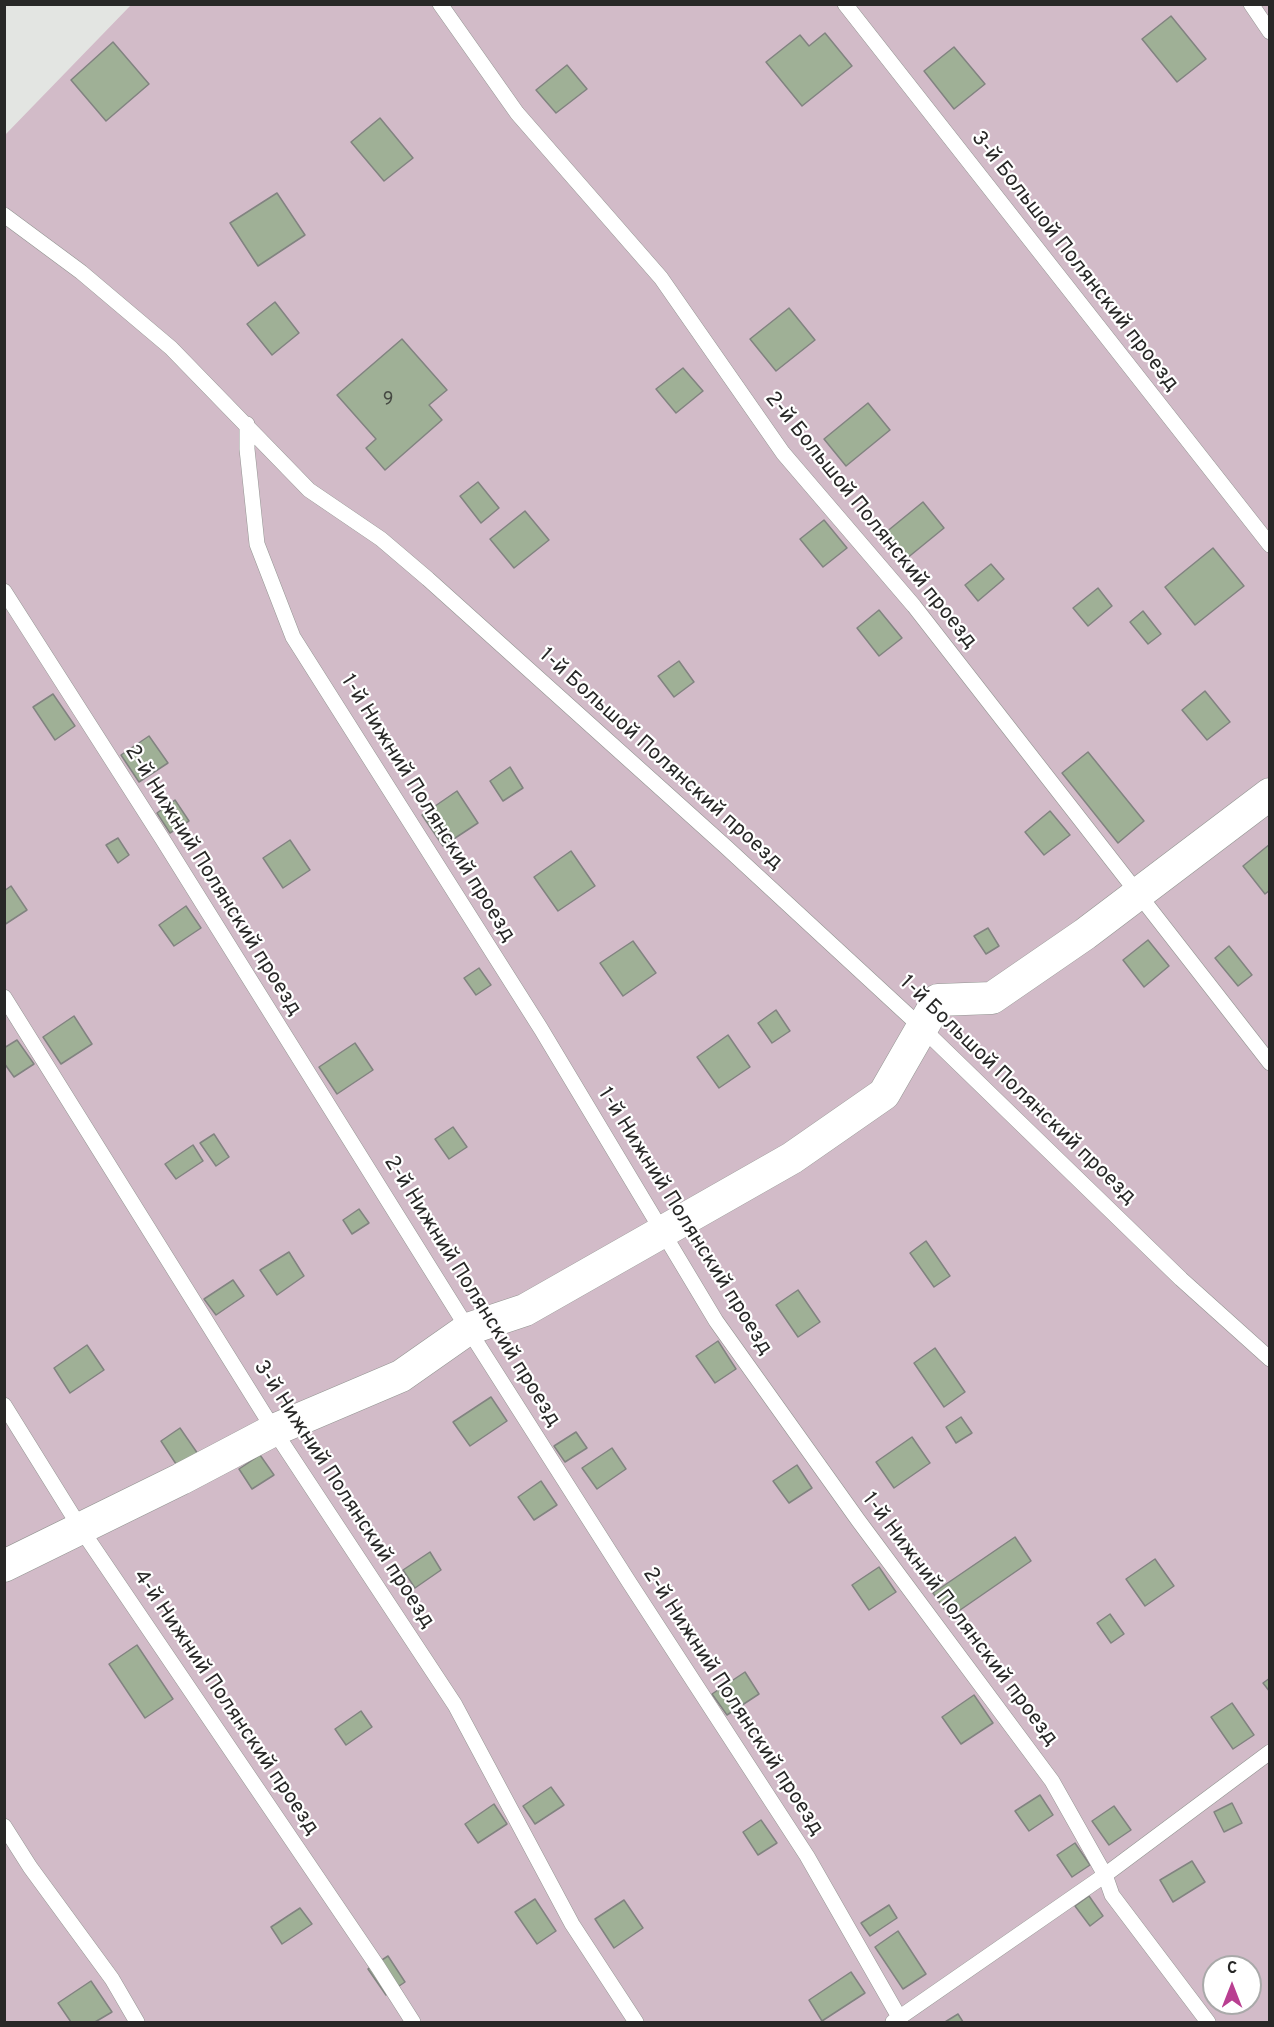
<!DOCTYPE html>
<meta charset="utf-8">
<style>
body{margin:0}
#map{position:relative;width:1274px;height:2027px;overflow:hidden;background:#e3e5e2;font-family:Overpass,sans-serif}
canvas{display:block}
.frame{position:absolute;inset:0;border:6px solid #282827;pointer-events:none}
.north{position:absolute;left:1202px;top:1955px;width:60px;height:60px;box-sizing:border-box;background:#fff;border:2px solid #a9a9a9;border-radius:50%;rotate:0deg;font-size:16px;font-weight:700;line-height:24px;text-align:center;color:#282827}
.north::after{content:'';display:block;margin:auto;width:21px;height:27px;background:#b93f91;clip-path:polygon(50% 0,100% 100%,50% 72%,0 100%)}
</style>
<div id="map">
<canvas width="1274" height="2027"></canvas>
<div class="frame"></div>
<div class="north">С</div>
</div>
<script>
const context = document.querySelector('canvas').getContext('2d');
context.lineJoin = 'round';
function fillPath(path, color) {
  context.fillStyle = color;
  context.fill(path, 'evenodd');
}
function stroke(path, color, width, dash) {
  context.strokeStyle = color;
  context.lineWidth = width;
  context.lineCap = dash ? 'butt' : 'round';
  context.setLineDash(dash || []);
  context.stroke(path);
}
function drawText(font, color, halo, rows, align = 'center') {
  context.font = font + ' Overpass,sans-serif';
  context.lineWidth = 4.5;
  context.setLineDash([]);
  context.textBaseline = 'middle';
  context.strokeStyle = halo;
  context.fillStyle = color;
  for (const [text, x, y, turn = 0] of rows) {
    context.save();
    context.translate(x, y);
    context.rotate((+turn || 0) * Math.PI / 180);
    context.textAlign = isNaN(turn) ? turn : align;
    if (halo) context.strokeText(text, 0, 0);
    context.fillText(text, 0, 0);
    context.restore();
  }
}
const green = new Path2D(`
 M131 5H1269V2022H5L4 136ZM1214 1967H1250V2003H1214Z`);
const building = new Path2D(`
 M1171 16 1206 59 1177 82 1142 39Z
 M825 33 852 66 802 106 766 62 800 35 809 46Z
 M113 42 149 84 106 121 71 80Z
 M954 47 985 84 954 109 924 71Z
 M567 65 587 89 556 113 536 90Z
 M380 118 413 158 384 181 351 142Z
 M277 193 305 235 258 266 230 223Z
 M275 302 299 333 272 355 247 324Z
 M789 308 815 340 776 371 750 339Z
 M402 339 447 390 429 405 442 420 385 470 366 448 376 439 337 395Z
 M683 368 703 391 676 413 656 389Z
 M868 403 890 430 846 466 824 439Z
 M478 482 499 508 481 523 460 496Z
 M923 502 944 528 906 559 885 533Z
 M525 511 549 540 514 568 490 539Z
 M824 520 847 548 823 567 800 539Z
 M1213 548 1244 586 1195 625 1165 587Z
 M991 564 1004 579 978 601 965 585Z
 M1098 588 1112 606 1088 626 1073 608Z
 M879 610 902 638 879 656 857 628Z
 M1143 611 1161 634 1148 644 1130 622Z
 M679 661 694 682 674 697 658 676Z
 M1205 691 1230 722 1207 740 1182 710Z
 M53 694 75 726 55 740 33 707Z
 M149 736 168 763 139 782 121 755Z
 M1088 752 1144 821 1118 843 1062 773Z
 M510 767 523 788 503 801 490 781Z
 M457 791 478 823 443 846 422 815Z
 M175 800 189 821 170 833 157 813Z
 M1050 811 1070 835 1044 855 1025 832Z
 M118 838 129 855 118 863 106 845Z
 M290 840 310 870 283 888 263 858Z
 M1270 844V890L1265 894 1243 866Z
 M571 851 595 886 558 911 534 877Z
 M11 886 27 910 4 925V891Z
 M186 906 201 928 174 946 159 925Z
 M988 928 999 946 986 954 974 936Z
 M1148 940 1169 966 1144 987 1123 960Z
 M633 941 656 973 623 996 600 963Z
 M1229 946 1252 975 1238 986 1215 958Z
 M479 968 491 985 476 995 464 978Z
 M776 1010 790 1031 772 1043 758 1023Z
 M74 1016 92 1044 61 1064 43 1037Z
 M728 1035 750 1067 719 1088 697 1057Z
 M17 1040 34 1064 14 1077 4 1063V1048Z
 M355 1043 373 1070 337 1094 319 1067Z
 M453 1127 467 1147 449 1159 435 1139Z
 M214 1134 229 1157 216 1166 200 1143Z
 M193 1145 203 1161 176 1179 165 1164Z
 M359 1209 369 1223 352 1234 343 1220Z
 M926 1241 950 1276 934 1287 910 1253Z
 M289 1252 304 1276 277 1295 260 1270Z
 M233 1280 244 1296 216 1315 204 1299Z
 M798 1290 820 1322 798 1337 776 1305Z
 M718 1341 736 1369 715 1383 696 1356Z
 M87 1345 104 1370 70 1393 54 1368Z
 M935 1348 965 1392 944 1407 914 1363Z
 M491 1397 507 1421 470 1446 453 1422Z
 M961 1417 972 1433 956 1443 946 1427Z
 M180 1428 198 1454 178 1467 161 1441Z
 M576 1432 587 1448 565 1462 554 1446Z
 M912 1437 930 1463 894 1488 876 1462Z
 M612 1448 626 1469 597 1489 582 1468Z
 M260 1455 274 1475 252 1489 239 1469Z
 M797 1465 812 1488 789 1503 773 1481Z
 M541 1481 557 1505 534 1520 518 1497Z
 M1015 1537 1031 1561 950 1617 933 1593Z
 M430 1552 441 1570 415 1588 403 1570Z
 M1155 1559 1174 1586 1145 1606 1126 1579Z
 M879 1567 896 1592 869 1610 852 1585Z
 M1110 1614 1124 1634 1111 1643 1097 1623Z
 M137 1645 173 1699 145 1718 109 1664Z
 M745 1672 759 1694 727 1715 712 1694Z
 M1270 1678V1692L1263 1683Z
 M974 1695 993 1723 961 1744 942 1717Z
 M1232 1703 1254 1735 1233 1749 1211 1717Z
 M361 1711 372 1727 346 1745 335 1729Z
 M551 1787 564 1805 535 1824 523 1806Z
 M1040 1795 1053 1815 1029 1831 1015 1811Z
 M1232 1803 1242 1823 1224 1832 1214 1812Z
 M494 1804 507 1824 478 1843 465 1824Z
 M1114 1806 1131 1830 1109 1845 1092 1821Z
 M761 1820 777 1843 758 1855 743 1832Z
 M1075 1843 1090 1865 1072 1877 1057 1855Z
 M1192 1861 1205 1882 1173 1902 1160 1880Z
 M1089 1896 1103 1916 1090 1926 1075 1906Z
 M535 1899 556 1931 537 1944 515 1912Z
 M624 1900 643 1928 614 1948 595 1919Z
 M889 1905 897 1918 870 1936 861 1923Z
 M300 1908 312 1924 282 1944 271 1927Z
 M898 1931 926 1974 903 1989 875 1947Z
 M388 1956 405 1982 386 1995 368 1969Z
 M851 1972 865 1993 822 2021 809 2000Z
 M91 1981 112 2012 95 2022H71L58 2003Z
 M958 2014 963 2022H945Z`);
const service = new Path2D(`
 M440 4 517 113 661 278 783 453 914 606 1270 1063
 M845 4 1270 545
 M1251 4 1270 32
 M4 215 81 272 171 348 309 490 381 539 428 579 726 847 921 1027 1181 1279 1270 1359
 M247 424V449L257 544 293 637 541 1029 716 1321 858 1520 1052 1781 1105 1875 1112 1895 1208 2022
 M4 591 163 840 468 1329 629 1582 807 1856 899 2017
 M4 997 279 1438 455 1705 572 1924 636 2022
 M4 1405 81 1529 378 1967 413 2022
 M4 1826 30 1867 112 1979 137 2022
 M893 2022 1105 1875 1270 1752`);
const minor = new Path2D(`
 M4 1566 181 1479 274 1430 401 1376 468 1329 525 1310 792 1158 884 1094 938 1000 992 998 1085 934 1270 794`);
const numberNames = [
 ["9",388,400]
];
const streetNames = [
 ["3-й Большой Полянский проезд",1074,262,52],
 ["2-й Большой Полянский проезд",870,521,51],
 ["1-й Большой Полянский проезд",660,760,42],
 ["1-й Нижний Полянский проезд",427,809,58],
 ["2-й Нижний Полянский проезд",212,881,58],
 ["1-й Большой Полянский проезд",1017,1091,44],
 ["1-й Нижний Полянский проезд",684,1222,58],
 ["2-й Нижний Полянский проезд",471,1292,58],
 ["3-й Нижний Полянский проезд",343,1495,57],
 ["1-й Нижний Полянский проезд",959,1620,53],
 ["2-й Нижний Полянский проезд",732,1702,57],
 ["4-й Нижний Полянский проезд",225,1703,56]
];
fillPath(green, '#d2bbc8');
fillPath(building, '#9fb096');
stroke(building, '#818380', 1.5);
stroke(service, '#939592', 16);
stroke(minor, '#939592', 33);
stroke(service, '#fff', 15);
stroke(minor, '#fff', 32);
drawText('18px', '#464a43', null, numberNames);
drawText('21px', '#282827', '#fff', streetNames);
</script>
